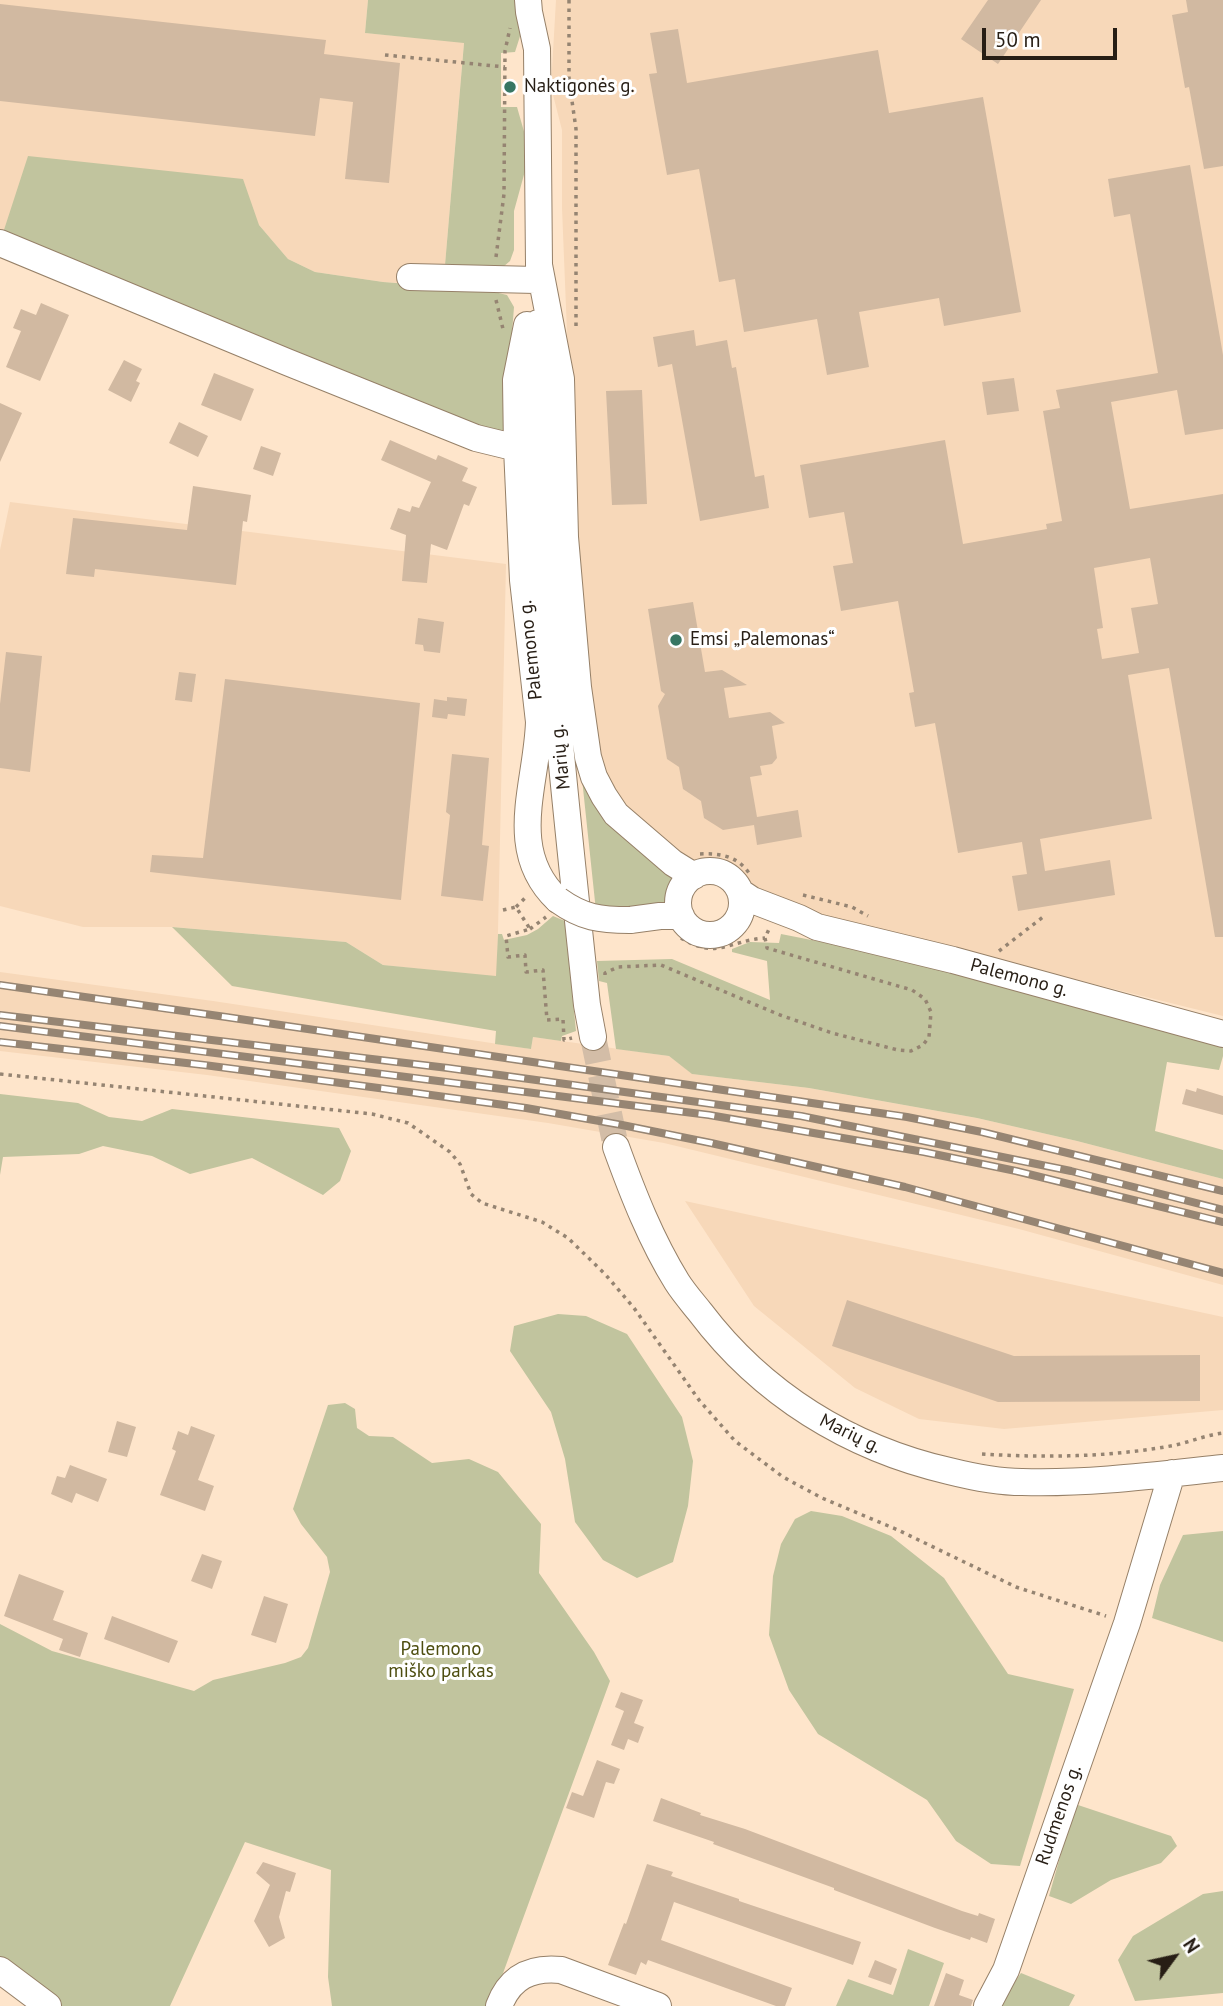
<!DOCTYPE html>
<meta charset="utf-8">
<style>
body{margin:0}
#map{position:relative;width:1223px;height:2006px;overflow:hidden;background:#fee5cb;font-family:"PT Sans",sans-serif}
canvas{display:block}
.north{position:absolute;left:1139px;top:1922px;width:70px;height:70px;-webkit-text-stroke:5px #fff;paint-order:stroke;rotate:57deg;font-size:19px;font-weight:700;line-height:28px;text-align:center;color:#271e15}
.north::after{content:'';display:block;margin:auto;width:24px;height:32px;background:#271e15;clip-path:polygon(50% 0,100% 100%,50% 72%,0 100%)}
.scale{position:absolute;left:982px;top:28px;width:135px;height:32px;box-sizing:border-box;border:4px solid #271e15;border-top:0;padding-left:9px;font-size:21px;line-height:24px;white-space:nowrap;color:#271e15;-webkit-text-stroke:5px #fff;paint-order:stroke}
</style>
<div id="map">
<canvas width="1223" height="2006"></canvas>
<div class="north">N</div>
<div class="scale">50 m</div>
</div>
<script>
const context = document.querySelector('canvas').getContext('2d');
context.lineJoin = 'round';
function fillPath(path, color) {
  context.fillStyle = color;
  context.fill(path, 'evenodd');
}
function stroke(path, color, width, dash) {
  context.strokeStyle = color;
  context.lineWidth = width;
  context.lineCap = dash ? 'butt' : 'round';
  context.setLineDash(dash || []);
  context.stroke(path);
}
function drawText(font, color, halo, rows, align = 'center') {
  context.font = font + ' "PT Sans",sans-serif';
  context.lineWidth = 6;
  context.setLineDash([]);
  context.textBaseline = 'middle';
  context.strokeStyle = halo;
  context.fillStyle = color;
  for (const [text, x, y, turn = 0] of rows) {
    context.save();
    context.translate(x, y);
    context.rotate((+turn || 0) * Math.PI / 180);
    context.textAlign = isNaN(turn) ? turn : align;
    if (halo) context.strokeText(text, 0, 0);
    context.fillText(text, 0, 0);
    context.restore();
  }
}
const built = new Path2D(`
 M0 0H368L365 33 464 42 445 265V286L383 282 315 272 288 259 259 225 2 236 0 239Z
 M556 0H1223V1016L855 925 792 906 751 891 735 868 717 862 697 864 674 852 622 809 605 782 581 630 570 407 562 208V130L551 87Z
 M10 502 506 564 497 977 383 965 346 942 173 927H83L0 906V550Z
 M0 972 213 1001 531 1049 533 1037 669 1056 693 1074 809 1088 977 1118 1077 1141 1223 1179V1285L1019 1229 664 1143 548 1123 207 1075 0 1051Z
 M685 1201 1223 1317V1410L1004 1429 919 1419 855 1388 754 1306Z`);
const green = new Path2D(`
 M368 0H523L522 30 515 52 501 53V107H517L527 142 525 171 514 211V250L510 261 503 267 445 265 464 43 365 33Z
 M28 156 243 179 259 225 288 259 315 272 383 282 486 290 507 295 514 307 511 346 510 427 500 433 331 370 2 236Z
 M580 760 680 876 671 887 669 907 596 911Z
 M553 916 565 921 576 1031 562 1036 561 1041 533 1037 531 1049 495 1044 496 1031 232 986 172 927 346 942 383 965 496 976 498 934H502L504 940 527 935 538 929Z
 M781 934 837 945 983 979 1223 1046V1056L1219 1070 1167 1062 1155 1131 1223 1150V1179L1077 1141 977 1118 809 1088 692 1074 669 1056 616 1049 607 983 599 981 597 961 672 959 770 1000 767 961 732 952V949L750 942 779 943Z
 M0 1094 78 1103 109 1117 142 1121 172 1109 339 1128 351 1151 340 1181 323 1195 252 1158 190 1174 152 1156 103 1146 79 1154 3 1157 0 1175Z
 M558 1314 586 1316 627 1334 682 1417 693 1461 688 1506 673 1562 637 1578 603 1560 575 1522 565 1459 551 1412 510 1351 514 1326Z
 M345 1403 355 1409 357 1428 369 1436 393 1437 432 1463 469 1459 498 1472 541 1524 539 1573 594 1652 610 1681 491 2006H332L328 1977 331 1870 245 1842 170 2006H60L0 1960V1624L52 1651 194 1691 213 1680 285 1663 301 1657 308 1648 330 1572 327 1557 301 1524 293 1509 328 1405Z
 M811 1511 842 1516 891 1536 944 1578 1008 1674 1074 1689 1020 1866 991 1864 956 1841 927 1800 818 1734 789 1690 769 1635 773 1576 781 1544 795 1519Z
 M1223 1531V1642L1152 1618 1160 1585 1183 1535Z
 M1075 1804 1171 1836 1177 1846 1161 1863 1111 1880 1071 1904 1049 1896Z
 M1223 1891V1993L1135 2001 1118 1960 1133 1936 1203 1894Z
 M908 1949 944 1963 929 2006H836L848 1979 893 1995Z
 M1021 1973 1075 1995 1069 2006H998Z`);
const building = new Path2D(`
 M988 0H1041L998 64 961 39Z
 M1186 0H1223V166L1204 169 1189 87 1185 88 1172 15 1188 12Z
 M0 4 326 40 324 54 400 63 389 183 345 179 353 102 320 98 315 136 0 101Z
 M678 29 687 83 878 50 889 113 983 97 1021 312 944 326 939 298 859 312 869 367 827 375 817 319 744 332 735 279 719 282 699 169 667 175 649 74 657 73 650 33Z
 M1190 165 1223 355V429L1185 435 1177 390 1111 402 1130 509 1223 494V937H1215L1169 668 1128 675 1152 819 1040 839 1045 871 1110 860 1115 895 1018 911 1012 876 1027 874 1022 842 958 853 935 723 915 727 909 693 914 692 898 601 841 611 833 566 853 563 844 512 809 518 800 465 945 440 963 544 1047 529 1046 524 1062 521 1043 411 1060 408 1056 390 1158 373 1130 214 1114 217 1108 179ZM1150 558 1158 604 1131 608 1139 653 1102 659 1097 629 1103 628 1094 568Z
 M41 303 69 315 40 381 6 367 21 331 13 328 21 309 36 315Z
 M694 330 696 346 727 340 732 368 736 367 755 477 764 475 769 508 700 521 672 364 658 367 653 337Z
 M124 360 142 369 136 381 140 383 131 402 108 390Z
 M214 373 254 389 241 421 201 405Z
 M1014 378 1019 411 987 415 982 382Z
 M642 390 647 504 612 505 606 391Z
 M0 403 22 413 0 462Z
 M179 422 208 436 198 457 169 443Z
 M390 440 436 460 438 455 468 468 462 481 477 487 469 506 464 504 447 550 431 544 427 583 402 581 406 535 390 529 398 508 410 512 412 506 419 508 431 482 381 460Z
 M261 446 281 453 273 476 253 469Z
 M193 486 251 495 247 522 243 521 236 585 95 569 94 577 66 574 73 518 187 530Z
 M693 602 705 672 722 670 747 685 724 688 729 718 770 712 785 723 772 726 777 758 772 764 760 766 762 775 750 777 757 817 798 810 802 837 757 845 754 825 723 830 704 818 701 801 683 789 679 767 667 759 658 706 665 694 661 691 648 609Z
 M418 618 444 622 440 653 424 651 423 645 415 644Z
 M6 652 42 656 30 772 0 768V704Z
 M179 672 196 674 192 702 175 700Z
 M225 679 420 703 401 900 150 872 152 855 203 858Z
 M447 697 467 699 465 716 448 714 447 719 432 717 434 699 447 701Z
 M452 754 489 758 482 845 489 846 483 901 441 896 450 815 446 812Z
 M1197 1088 1223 1096V1115L1182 1104 1186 1089 1196 1092Z
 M847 1300 1014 1356 1200 1355V1401L998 1402 832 1346Z
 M117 1421 136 1427 127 1457 108 1452Z
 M191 1426 215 1435 198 1480 214 1486 205 1511 160 1495 176 1451 172 1449 178 1431 188 1435Z
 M70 1465 107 1479 98 1502 76 1493 72 1503 51 1494 57 1476 65 1478Z
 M202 1554 222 1561 212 1589 191 1581Z
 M19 1574 64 1591 53 1620 88 1633 80 1657 59 1650 63 1639 4 1616Z
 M264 1596 288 1604 276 1643 251 1635Z
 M112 1616 178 1641 169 1663 104 1639Z
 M621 1692 643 1700 634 1723 644 1727 638 1743 628 1739 624 1750 611 1745 624 1711 615 1707Z
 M597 1760 620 1769 614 1784 606 1782 594 1818 566 1808 572 1792 583 1796Z
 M661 1798 701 1813 700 1815 745 1829 962 1911 978 1916 979 1913 995 1919 987 1943 971 1937 970 1940 935 1928 834 1890V1888L713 1844 714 1842 653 1821Z
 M263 1862 296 1873 290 1892 286 1891 279 1917 285 1938 269 1947 254 1921 270 1885 256 1873Z
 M647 1864 673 1872 671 1876 739 1899V1901L861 1942 853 1965 674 1902 661 1940 792 1988 785 2006H776L648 1960 646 1965 641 1962 636 1975 608 1965 624 1923 626 1924Z
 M875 1960 897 1969 891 1985 868 1977Z
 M946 1973 964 1980 959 1995 973 2000 971 2006H934Z`);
const minorTunnel = new Path2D(`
 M593 1037 616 1147`);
const path = new Path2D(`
 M569 0V80L576 129V330
 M385 55 505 67
 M496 257 504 194 505 51 510 28
 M496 300 503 329
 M700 854C720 853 737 856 749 873
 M803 895 852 907 868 916
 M516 907 527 896
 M503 910 516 907 530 929 506 936 508 957 525 955 526 972 543 970 547 1020 563 1019 564 1040 572 1038
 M530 929 546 917
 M681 938C718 960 727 941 765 938
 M999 951 1043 917
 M605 975V973L618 967 661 965 780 1015 832 1033 898 1050 911 1051 923 1045 929 1037 931 1012 925 999 912 990 767 948 765 938 769 929
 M0 1074 372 1114 408 1123 450 1152 460 1164 471 1194 482 1203 542 1222 568 1238 605 1274 634 1308 699 1400 735 1441 783 1477 822 1498 898 1530 1016 1587 1106 1616
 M982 1454C1046 1458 1113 1457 1176 1445 1192 1441 1207 1435 1223 1433`);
const minor = new Path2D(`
 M528 0 529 12 537 49 539 265 561 379 565 537 578 687 588 757 594 777 604 796 616 814 673 863 694 876
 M0 243 287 362 476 438 517 448
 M410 277 536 280
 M538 323C536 551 563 779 587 1005L593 1037
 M527 325 516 380 517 448 523 580 539 722C537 785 505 850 558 900
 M678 903a32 32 0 1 1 64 0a32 32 0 1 1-64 0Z
 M740 892 752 900 799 918 817 927 953 960 1223 1034
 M630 920 660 916H681
 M616 1147C633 1194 651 1240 677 1282 684 1293 692 1302 700 1312 762 1394 849 1448 949 1471 973 1477 998 1482 1022 1482 1089 1484 1157 1475 1223 1468
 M0 1970 48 2006
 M499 2006C510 1977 531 1967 561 1970L658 2006
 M987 2006 1006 1970 1127 1623 1172 1473`);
const rail = new Path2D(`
 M0 985 226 1017 907 1117 982 1132 1223 1191
 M0 1015 448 1068 801 1116 1071 1171 1223 1210
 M0 1026 709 1115 924 1152 1016 1171 1223 1222
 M0 1042 204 1065 409 1092 526 1108 622 1125 711 1143 905 1187 1223 1273`);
const minorBridge = new Path2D(`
 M558 900C583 918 600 920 630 920`);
const markers = [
 [510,87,7,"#377663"],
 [676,640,7,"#377663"]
];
const poiNames = [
 ["Naktigonės g.",524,87],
 ["Emsi „Palemonas“",690,640]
];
const streetNames = [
 ["Palemono g.",531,650,-96],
 ["Marių g.",561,757,-96],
 ["Palemono g.",1019,978,15],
 ["Marių g.",850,1434,26],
 ["Rudmenos g.",1059,1815,-71]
];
const parkNames = [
 ["Palemono",441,1650],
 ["miško parkas",441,1672]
];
fillPath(built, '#f7d8b9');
fillPath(green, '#c1c49e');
fillPath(building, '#d1b9a1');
stroke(minorTunnel, '#d3bda7', 26, [26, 13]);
stroke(minor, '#968068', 28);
stroke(path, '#958472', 3.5, [3.5, 5]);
stroke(minor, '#fff', 26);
stroke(rail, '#968573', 8);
stroke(rail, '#fff', 5, [16]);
stroke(minorBridge, '#968068', 28, []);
stroke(minorBridge, '#fff', 26);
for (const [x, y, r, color] of markers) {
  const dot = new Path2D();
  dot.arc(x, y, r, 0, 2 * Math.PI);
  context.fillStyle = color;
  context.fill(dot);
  stroke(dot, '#fff', 2.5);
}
drawText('19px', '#271e15', '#fff', poiNames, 'left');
drawText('19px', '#271e15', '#fff', streetNames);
drawText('19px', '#4e4e10', '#fff', parkNames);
</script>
